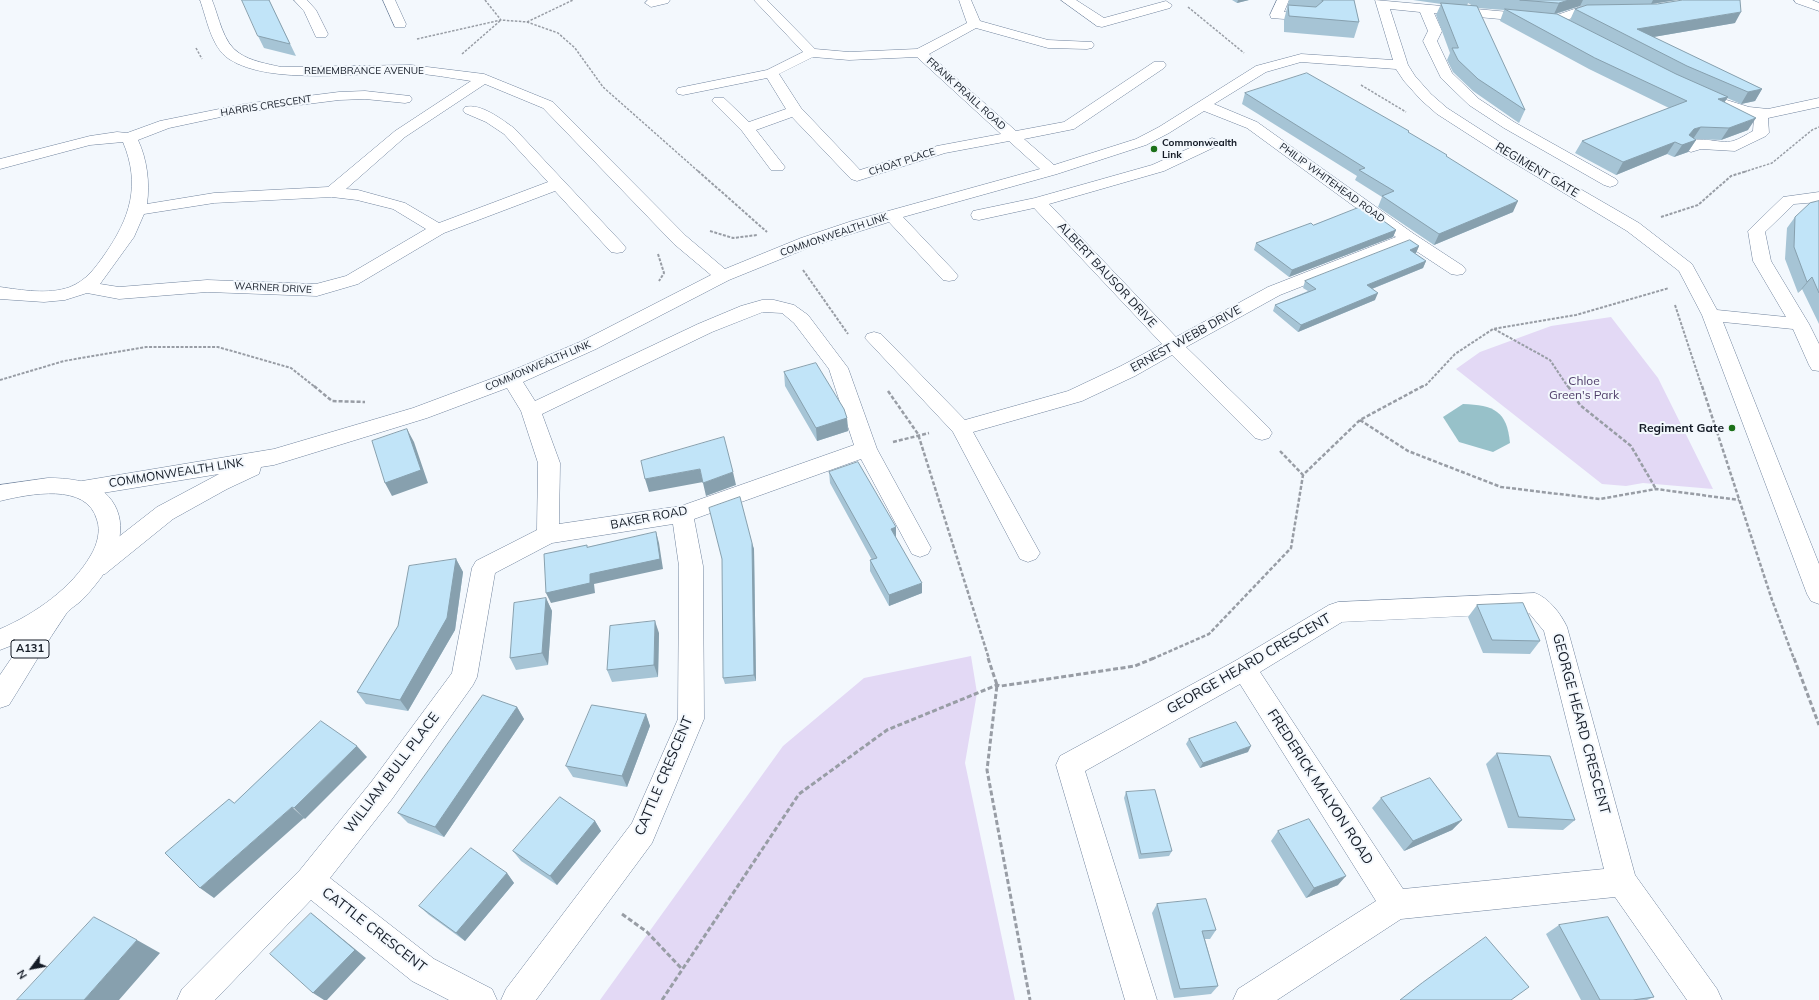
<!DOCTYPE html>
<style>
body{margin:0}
#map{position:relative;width:1819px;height:1000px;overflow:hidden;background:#f3f8fd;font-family:Mulish,sans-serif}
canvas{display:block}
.north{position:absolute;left:12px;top:948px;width:40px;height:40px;-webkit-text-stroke:3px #f3f8fd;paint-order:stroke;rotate:238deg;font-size:11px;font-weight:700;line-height:16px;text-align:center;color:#141b26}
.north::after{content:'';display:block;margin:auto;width:14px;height:18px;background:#141b26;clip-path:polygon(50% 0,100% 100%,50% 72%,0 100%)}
</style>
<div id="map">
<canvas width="1819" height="1000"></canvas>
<div class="north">N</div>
</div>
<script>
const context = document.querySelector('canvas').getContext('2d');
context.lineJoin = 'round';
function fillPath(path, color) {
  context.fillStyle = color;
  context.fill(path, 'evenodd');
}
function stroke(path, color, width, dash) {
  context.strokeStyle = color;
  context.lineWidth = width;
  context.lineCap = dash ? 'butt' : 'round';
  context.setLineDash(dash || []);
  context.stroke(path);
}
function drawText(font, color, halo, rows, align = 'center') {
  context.font = font + ' Mulish,sans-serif';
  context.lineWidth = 4;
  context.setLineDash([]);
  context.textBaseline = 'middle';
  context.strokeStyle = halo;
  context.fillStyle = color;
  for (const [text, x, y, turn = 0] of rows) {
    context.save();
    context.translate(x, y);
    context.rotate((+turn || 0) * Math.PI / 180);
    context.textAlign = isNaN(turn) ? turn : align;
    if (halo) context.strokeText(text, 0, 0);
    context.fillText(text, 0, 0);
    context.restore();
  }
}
const green = new Path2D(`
 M1611 317 1658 378 1713 489 1643 483 1626 486 1602 484 1456 369 1480 352 1551 326Z
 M971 656 977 693 965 763 1015 1000H600L783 746 864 678Z`);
const water = new Path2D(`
 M1463 404C1494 405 1507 411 1510 443L1493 452 1459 442 1443 417Z`);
const pathFar3 = new Path2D(`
 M485 0 501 20
 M1188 7 1244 53
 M527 22 573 0
 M417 39 501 20 527 22 558 33 575 48 603 87 699 172
 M196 48 202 59
 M462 54 501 20
 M1361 85 1406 112
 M1744 172 1772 163 1812 130 1819 127`);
const pathFar2 = new Path2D(`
 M698 171 767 232
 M1661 217 1698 205 1731 176 1747 171
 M710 231 733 238 757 235
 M658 254 664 273 659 281
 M803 270 848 334
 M1675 305 1702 387
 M1494 329 1550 360 1568 387
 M0 380 64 361 146 347H218L291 368 315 387
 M1421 387 1426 385 1455 354 1493 329 1576 315 1669 288`);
const pathFar1 = new Path2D(`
 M314 386 332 401 365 402
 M1568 386 1580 405 1631 446 1656 489
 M1702 386 1772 600 1794 659
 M888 391 918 434 989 659
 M1360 420 1408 451 1501 487 1600 499 1656 489 1739 500
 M893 442 929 433
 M1280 451 1303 475
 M1152 659 1209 634 1291 548 1303 475 1360 420 1423 386`);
const path = new Path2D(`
 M988 658 997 685 987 770 1030 1000
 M1794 658 1819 725
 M622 914 647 932 682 969
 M662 1000 799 794 887 730 997 685 1001 686 1135 666 1154 658`);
const minor = new Path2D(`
 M200 0H212C219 17 223 43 239 53 250 61 268 64 281 67L411 65 484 74 553 102 686 236 725 269 801 238 852 221 1040 169 1009 141 945 153 857 181 851 179 792 117 756 130 785 167 783 170H771L742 131 712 101 714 98H724L749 122 786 109 767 78 683 95 678 94 676 91 678 88 683 87 767 70 803 52 754 0H767L815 49 849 52 917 49 967 23 959 0H971L980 21 1048 40 1092 42 1094 45 1092 48 1087 49 1048 48 976 28 929 54 1016 131 1064 122 1154 62H1164L1166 65 1164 68 1074 129 1024 139 1054 165 1136 139 1159 127 1256 66 1301 54 1393 60 1375 0 1554 16 1580 7 1608 8 1609 11 1608 14 1581 15 1555 24 1434 13 1442 31 1437 41 1452 73 1479 99 1514 122 1616 179 1618 182 1616 185 1610 187 1604 185 1504 128 1469 105 1441 78 1423 41 1428 31 1420 12 1390 9 1408 65 1415 76 1431 94 1447 108 1506 146 1639 223 1692 264 1717 310 1786 317 1753 261 1748 231 1783 197 1819 192V202L1794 204 1765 232 1771 261 1809 324 1819 344V371L1812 370 1809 365 1793 329 1723 322 1819 564V604L1811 601 1807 594 1702 315 1679 271 1627 231 1496 152 1437 114 1421 100 1404 81 1396 69 1301 62 1266 72 1214 104 1257 122 1414 234 1463 266 1466 270 1463 274 1457 275 1451 274 1407 245 1280 295 1186 347 1269 428 1272 433 1269 438 1262 440 1255 438 1172 355 1135 376 1082 401 973 432 1040 553 1036 559 1028 562 1020 559 953 432 865 338 867 334 874 332 881 334 965 420 1068 391 1121 366 1162 344 1034 208 979 220 973 219 971 215 973 211 1035 198 1152 165 1212 138 1217 140 1220 143 1217 146 1164 171 1049 204 1176 337 1268 287 1396 237 1247 128 1204 111 1169 133 1146 145 1057 174 903 217 955 272 958 276 955 280 949 281 943 280 889 222 813 246 729 280 596 349 523 382 535 401 698 324 741 306 762 300H774L794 305 808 315 848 368 877 449 931 548 928 554 920 557 912 554 861 459 694 519 703 566 704 719 652 843 536 1000H501L506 989 632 823 678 719 679 566 673 524 552 543 495 573 477 677 473 685 392 799 330 878 434 959 492 989 497 1000H449L412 981 311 900 215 1000H177L182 989 300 870 372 781 452 673 472 568 476 561 537 530 538 463 521 411 507 388 427 418 274 465 261 467 259 474 227 489 173 519 105 574 97 576 89 574 85 567 89 560 157 507 219 474 78 497 70 495 67 489 70 483 274 449 413 408 504 374 582 341 711 275 674 244 543 108 485 84 405 137 346 189 358 190 405 203 439 223 548 182 504 134 486 122 465 113 463 110 465 107C481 103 501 119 514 128L623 244 626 248 623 252 617 253 611 252 555 191 444 233 358 284 317 296 207 292 119 299 87 293 65 300 44 302 0 299V287C22 290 48 295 70 287 87 280 95 268 105 254 130 218 141 185 123 142L90 145 0 169V159L90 136 117 132 127 133 160 121 244 104 339 92 365 91 410 96 412 99 410 102 405 103 365 99 339 100 244 112 169 128 138 140C147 159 150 183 147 204L214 193 328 187 395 131 471 81C451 78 430 74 410 73 361 72 270 86 229 59 211 47 207 19 200 0ZM813 57 849 60 917 57 1001 134 937 146 860 170 801 108 779 74ZM332 197 357 200 393 209 426 229 346 276 316 284 207 280 119 287 100 284 134 237 144 214 214 203ZM763 312 782 313 794 323 829 369 854 445 681 506 559 524 560 463 542 414 712 332Z
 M294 0H307L316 10 328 34 326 37H316L304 11Z
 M383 0H395L406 24 405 27H395Z
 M648 0H670L668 3 651 7 645 3Z
 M1061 0H1076L1104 18 1166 1 1172 5 1170 8 1102 27 1097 26Z
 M1277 0H1289L1284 12 1311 13 1317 17 1311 21 1271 18 1270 15Z
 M1794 0H1812L1819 3V11L1796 3Z
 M1717 97 1749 107 1768 109 1819 98V107L1768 118 1769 133 1766 136 1735 151 1701 149 1691 152 1686 150 1683 147C1694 132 1719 145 1733 141 1740 139 1747 134 1753 131L1754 117 1712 104 1710 101 1712 98Z
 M1535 593C1549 598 1561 614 1567 627L1635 875 1717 989 1722 1000H1687L1615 897 1401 919 1277 1000H1233L1238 989 1376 901 1240 684 1085 771 1157 1000H1125L1056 765 1060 756 1235 661 1329 605 1338 602ZM1529 613 1544 631 1604 869 1403 889 1260 672 1342 622Z`);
const highway = new Path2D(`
 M48 478C66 478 90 480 104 492 129 514 122 547 105 572 98 582 90 592 82 600 77 605 69 609 66 614 46 643 28 675 9 705L0 708V675L23 641 0 650V629C35 614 72 588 91 555 97 545 101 531 97 520 87 482 29 494 0 501V485Z`);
const wall = new Path2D(`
 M269 0 296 56 264 48 258 36Z
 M1232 0H1249L1237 3Z
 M1289 0H1354L1359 22 1354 38 1284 32V20Z
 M1413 0H1677L1651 4 1580 6 1556 14 1570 20 1575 9 1735 23 1653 37 1762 89 1755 101 1741 104 1727 98 1724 102 1748 130 1721 140 1694 139 1696 140 1688 152 1674 157 1667 154 1616 175 1575 153 1582 141 1669 108 1589 69 1500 21 1504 10 1477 8 1525 110 1519 123 1473 91 1453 72 1447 60 1450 53 1436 15 1441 4ZM1468 3 1473 6H1467Z
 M1245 93 1409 131V133L1513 212 1434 245 1378 207 1382 197 1355 180 1357 176 1242 104Z
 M1819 201V324L1802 289 1798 293 1785 259 1787 228 1795 217Z
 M1313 225 1396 230 1393 237 1289 277 1254 250 1256 243Z
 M1419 246 1416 253 1415 254 1426 261 1423 268 1372 289 1375 300 1298 332 1273 311 1275 305 1308 291 1303 288 1305 281Z
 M784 372 847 418 848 431 817 441 785 386Z
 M829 472 896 527V538L922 593 889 606 870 571V560H872L830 483Z
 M752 543 754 549 756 681 725 684 723 678Z
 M456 559 463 572 455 630 408 711 366 704 357 692Z
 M546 598 552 611 548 665 516 670 510 658Z
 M1477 605 1540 641 1530 654 1483 653 1468 617Z
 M659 633 658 677 612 682 607 670Z
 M517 707 524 719 444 837 408 823 398 813Z
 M646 714 650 726 627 787 573 777 566 766Z
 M1189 739 1248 752 1200 768 1186 744Z
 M1497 753 1575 820 1563 830 1508 828 1486 764Z
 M1126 792 1172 851 1169 856 1139 859 1124 798Z
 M1381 798 1462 820 1452 830 1404 851 1372 808Z
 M595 821 601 831 557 885 521 861 513 851Z
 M1278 831 1338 885 1306 898 1271 841Z
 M507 873 514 883 465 941 429 915 419 906Z
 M1157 904 1216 930 1210 939H1205L1218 986 1211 994 1174 998 1152 913Z
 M1559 925 1654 997 1647 1000H1581L1546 934Z`);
const shadedWall = new Path2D(`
 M1238 0H1249L1237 3Z
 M1569 0H1583L1580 6 1554 14 1559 3Z
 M1653 0H1677L1651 4Z
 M1741 12 1735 23 1636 40 1637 29Z
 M1762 89 1755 101 1741 104 1748 92Z
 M1728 97 1720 109 1718 99Z
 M1756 118 1748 130 1721 140 1729 128Z
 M1701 127 1693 139 1696 140 1688 152 1674 157 1689 135 1694 129Z
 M1675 142 1667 154 1616 175 1623 162Z
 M1518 201 1513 212 1434 245 1439 234Z
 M1396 230 1393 237 1289 277 1292 270Z
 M1419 246 1416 253 1407 257 1410 250Z
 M1426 261 1423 268 1364 292 1367 285Z
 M1812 277 1802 289 1798 293 1807 282Z
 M1378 293 1375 300 1298 332 1301 325Z
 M847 418 848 431 817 441 816 428Z
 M407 429 414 442 428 483 392 496 385 483Z
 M700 469 703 482 649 492 645 479Z
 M733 472 736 485 706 496 703 483Z
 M896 527V538L891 529Z
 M656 532 659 543 663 569 594 584 595 593 551 603 546 593 590 574Z
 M752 543 754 549 756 681 754 675Z
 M456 559 463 572 455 630 408 711 400 700Z
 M922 583V593L889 606V595Z
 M546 598 552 611 548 665 542 653Z
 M655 621 659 633 658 677 654 665Z
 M517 707 524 719 444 837 435 827Z
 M646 714 650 726 627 787 622 776Z
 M357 746 367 757 305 819 294 808Z
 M1251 746 1248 752 1200 768 1203 763Z
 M292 807 304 818 214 898 200 888Z
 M1462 820 1452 830 1404 851 1413 841Z
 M595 821 601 831 557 885 550 876Z
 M507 873 514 883 465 941 456 933Z
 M1346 876 1338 885 1306 898 1314 888Z
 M311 913 366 958 327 1000H324L313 993Z
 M137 940 160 953 119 1000H84Z`);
const building = new Path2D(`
 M242 0H269L290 44 258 36Z
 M1322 0H1354L1359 22 1289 16 1288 5 1316 7 1323 1Z
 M1520 0H1569L1559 3Z
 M1683 0H1740L1741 12 1637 29 1762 89 1748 92 1687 66 1575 9 1587 5 1657 4Z
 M1441 3 1477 6 1525 110 1478 79 1458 60 1452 48H1458Z
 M1505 9 1557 14 1676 74 1728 97 1718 99 1756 118 1729 128 1701 127 1694 129 1689 135 1696 140 1682 145 1675 142 1623 162 1582 141 1687 101 1595 58Z
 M1307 73 1409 131 1408 132 1447 155 1446 156 1518 201 1439 234 1382 196 1394 191 1359 170 1365 168 1245 93Z
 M1819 201V293L1812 277 1807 282 1794 247 1795 217 1810 203Z
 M1363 206 1396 230 1292 270 1256 243 1311 223 1313 225Z
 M1410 240 1419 246 1410 250 1426 261 1367 285 1378 293 1301 325 1275 305 1316 289 1305 281Z
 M816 363 844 409 847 418 816 428 784 372Z
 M407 429 421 470 385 483 372 441Z
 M724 437 733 472 703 483 700 469 645 479 641 461Z
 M858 462 896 527 891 529 922 583 889 595 870 560 877 558 829 472Z
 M740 497 752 543 754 675 723 678 722 559 709 508Z
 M656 532 660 559 590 574V583L546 593 544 554 587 545V547Z
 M456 559 447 618 400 700 357 692 398 626 409 566Z
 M546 598 542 653 510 658 514 603Z
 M1523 603 1540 641 1492 640 1477 605Z
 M655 621 654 665 607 670 610 626Z
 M483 695 517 707 435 827 398 813Z
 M592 705 646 714 622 776 566 766Z
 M321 721 357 746 294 808 292 807 200 888 165 853 229 799 234 803Z
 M1236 722 1251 746 1203 763 1189 739Z
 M1497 753 1550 756 1575 820 1519 817Z
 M1430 778 1462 820 1413 841 1381 798Z
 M1155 790 1172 851 1141 854 1126 792Z
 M560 797 595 821 550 876 513 851Z
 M1309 819 1346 876 1314 888 1278 831Z
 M471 848 507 873 456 933 419 906Z
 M1206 899 1216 930 1202 931 1218 986 1180 989 1157 904Z
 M311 913 355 950 313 993 270 954Z
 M94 917 137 940 84 1000H17Z
 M1608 917 1654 997 1633 1000H1600L1559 925Z
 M1486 937 1529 987 1511 1000H1400L1422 983Z`);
const markers = [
 [1154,149,4,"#1b7019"],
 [1732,428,4,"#1b7019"]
];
const farStreetnames = [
 ["REMEMBRANCE AVENUE",364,71],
 ["FRANK PRAILL ROAD",966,94,42],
 ["HARRIS CRESCENT",266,106,-9],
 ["CHOAT PLACE",902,162,-18],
 ["PHILIP WHITEHEAD ROAD",1332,183,36],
 ["COMMONWEALTH LINK",834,235,-19],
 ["WARNER DRIVE",273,288,3],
 ["COMMONWEALTH LINK",538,366,-23]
];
const farPoinames = [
 ["Commonwealth",1162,143],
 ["Link",1162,155]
];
const shields = [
 [30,649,38]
];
const shieldNames = [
 ["A131",30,649]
];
const streetNames = [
 ["REGIMENT GATE",1537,170,31],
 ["ALBERT BAUSOR DRIVE",1107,275,47],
 ["ERNEST WEBB DRIVE",1186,339,-29],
 ["COMMONWEALTH LINK",176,473,-9],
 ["BAKER ROAD",649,518,-11]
];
const parkNames = [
 ["Chloe",1584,381],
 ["Green's Park",1584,395]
];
const poiNames = [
 ["Regiment Gate",1724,428]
];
const nearStreetnames = [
 ["GEORGE HEARD CRESCENT",1249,664,-30],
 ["GEORGE HEARD CRESCENT",1581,724,75],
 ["WILLIAM BULL PLACE",392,773,-53],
 ["CATTLE CRESCENT",664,776,-67],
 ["FREDERICK MALYON ROAD",1320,787,57],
 ["CATTLE CRESCENT",374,930,38]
];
fillPath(green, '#e3d9f5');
fillPath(water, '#97c1c9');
stroke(minor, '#70839d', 1);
stroke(highway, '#70839d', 1);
stroke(pathFar3, '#989da5', 1.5, [2.5, 1.5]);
stroke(pathFar2, '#989da5', 2, [3, 1.5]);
stroke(pathFar1, '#989da5', 2.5, [4, 2]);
stroke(path, '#989da5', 3, [5, 2.5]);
fillPath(minor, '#fff');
fillPath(highway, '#fff');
fillPath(wall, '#a6c4d5');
fillPath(shadedWall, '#87a0ae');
fillPath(building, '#c1e4f8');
stroke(building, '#87a0ae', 1);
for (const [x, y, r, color] of markers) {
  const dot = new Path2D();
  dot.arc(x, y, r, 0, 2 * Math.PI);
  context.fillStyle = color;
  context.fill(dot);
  stroke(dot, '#f3f8fd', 1.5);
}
drawText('10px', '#141b26', '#f3f8fd', farStreetnames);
drawText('bold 10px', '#141b26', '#f3f8fd', farPoinames, 'left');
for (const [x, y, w] of shields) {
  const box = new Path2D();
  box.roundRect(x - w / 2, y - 9, w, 18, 3);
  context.fillStyle = '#f3f8fd';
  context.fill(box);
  stroke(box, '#141b26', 1);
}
drawText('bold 11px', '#141b26', null, shieldNames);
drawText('12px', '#141b26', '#f3f8fd', streetNames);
drawText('12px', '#4f3d69', '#f3f8fd', parkNames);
drawText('bold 12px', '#141b26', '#f3f8fd', poiNames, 'right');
drawText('14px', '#141b26', '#f3f8fd', nearStreetnames);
</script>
